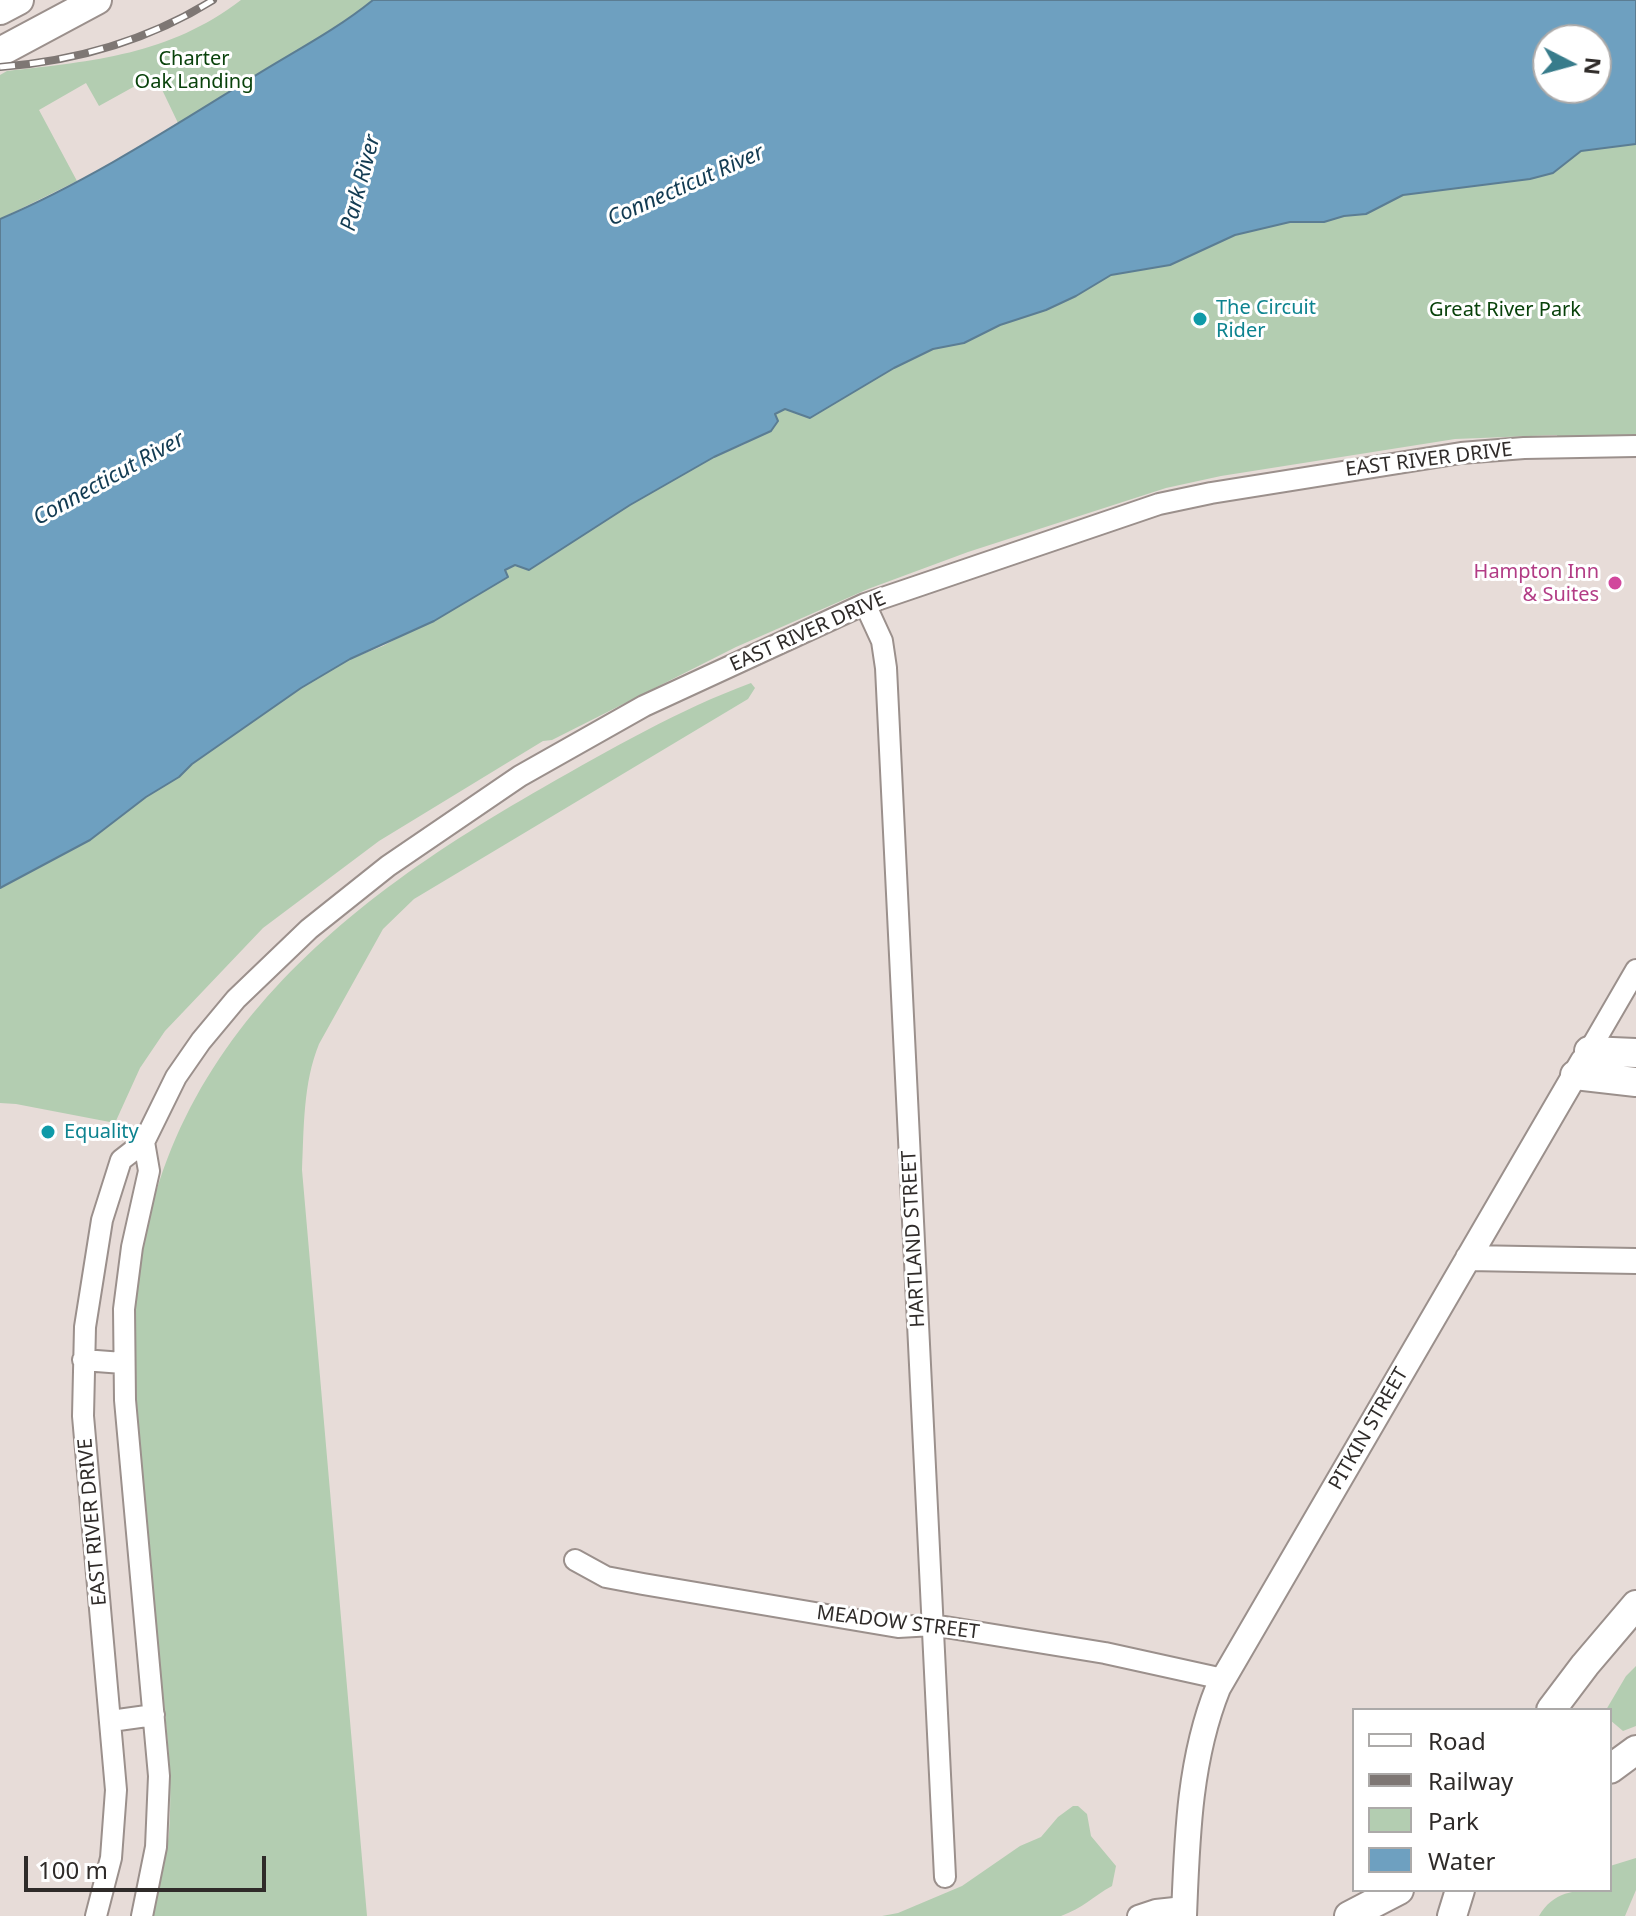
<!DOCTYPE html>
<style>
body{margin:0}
#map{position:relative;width:1636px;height:1916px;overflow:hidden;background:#e7dcd8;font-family:"Noto Sans",sans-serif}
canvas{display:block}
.legend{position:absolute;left:1352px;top:1708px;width:260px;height:184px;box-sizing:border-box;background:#fff;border:2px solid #acaaa9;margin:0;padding:10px 14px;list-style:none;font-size:24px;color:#2f2b29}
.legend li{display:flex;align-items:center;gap:16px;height:40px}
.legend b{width:40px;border:2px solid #acaaa9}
.north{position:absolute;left:1532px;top:24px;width:80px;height:80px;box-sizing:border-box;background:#fff;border:2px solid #acaaa9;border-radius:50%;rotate:96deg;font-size:22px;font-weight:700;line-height:32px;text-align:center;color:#2f2b29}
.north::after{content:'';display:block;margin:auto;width:28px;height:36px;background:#387c8b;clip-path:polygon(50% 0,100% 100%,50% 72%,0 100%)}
.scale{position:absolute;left:24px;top:1856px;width:242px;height:36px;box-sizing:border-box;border:4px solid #2f2b29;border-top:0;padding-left:10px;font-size:24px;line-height:28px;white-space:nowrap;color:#2f2b29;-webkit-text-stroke:6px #fff;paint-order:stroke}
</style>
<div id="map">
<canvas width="1636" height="1916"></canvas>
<ul class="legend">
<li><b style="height:10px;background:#fff"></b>Road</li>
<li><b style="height:10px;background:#7e7774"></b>Railway</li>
<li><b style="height:22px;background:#b3cdb1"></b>Park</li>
<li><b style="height:22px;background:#6ea0c0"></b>Water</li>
</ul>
<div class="north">N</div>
<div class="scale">100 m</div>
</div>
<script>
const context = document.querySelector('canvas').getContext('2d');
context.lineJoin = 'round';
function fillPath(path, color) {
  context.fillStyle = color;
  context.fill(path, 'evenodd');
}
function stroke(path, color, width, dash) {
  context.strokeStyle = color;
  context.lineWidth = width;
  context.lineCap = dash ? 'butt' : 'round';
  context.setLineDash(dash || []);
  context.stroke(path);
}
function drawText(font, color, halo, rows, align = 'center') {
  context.font = font + ' "Noto Sans",sans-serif';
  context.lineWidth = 6;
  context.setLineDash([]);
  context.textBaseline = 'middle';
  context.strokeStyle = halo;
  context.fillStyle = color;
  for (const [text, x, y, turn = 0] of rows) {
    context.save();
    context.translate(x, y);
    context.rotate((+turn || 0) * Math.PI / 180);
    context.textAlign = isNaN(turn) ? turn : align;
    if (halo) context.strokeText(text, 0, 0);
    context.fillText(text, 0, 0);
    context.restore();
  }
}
const green = new Path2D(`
 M241 0H373L349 20 178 123 155 75 99 106 86 83 39 110 77 181 0 219V75L7 71C94 61 169 55 241 0Z
 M1636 144V442H1559L1557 435 1455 439 1221 476 1166 488 968 552 868 589 736 647 552 740 543 741 379 841 263 928 165 1031 140 1068 115 1123 16 1104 0 1103V888L90 840 146 797 179 777 192 764 301 688 350 659 383 646 508 577 505 570 515 565 529 570 630 505 714 457 745 444 778 421 775 414 785 409 810 418 894 368 933 349 964 343 1000 325 1076 296 1111 274 1170 265 1235 235 1290 222H1324L1344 216 1366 214 1403 195 1530 179 1553 173 1581 151Z
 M751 683 755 688 748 699 414 899 383 929 319 1044C303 1083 304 1128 302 1170L367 1916H153C159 1888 166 1861 169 1833 174 1772 164 1708 158 1648 150 1558 139 1469 135 1379 121 1084 308 921 544 787 611 749 678 710 751 683Z
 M1636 1666V1726L1623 1731 1610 1720V1710H1606L1626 1676Z
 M1073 1806H1078L1087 1814 1091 1836 1116 1866 1112 1886C1092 1897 1083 1908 1061 1916H882L898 1913 962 1886 1020 1846 1041 1837 1058 1817Z
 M1636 1858V1890L1625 1916H1539C1555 1888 1581 1890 1610 1890V1866Z`);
const water = new Path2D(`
 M373 0H1636V144L1581 151 1553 173 1530 179 1403 195 1366 214 1344 216 1324 222H1290L1235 235 1170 265 1111 275 1076 296 1046 310 1000 325 964 343 933 349 894 368 810 418 785 409 775 414 778 421 771 431 714 457 630 505 529 570 515 565 505 570 508 577 434 621 350 659 301 688 192 764 179 777 146 797 90 840 0 888V219C87 182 169 129 250 79 291 53 335 31 373 0ZM1548 40H1596V88H1548Z`);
const minor = new Path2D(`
 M865 604 882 641 886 668 945 1877
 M1589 1051 1636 970
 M83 1360 123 1363
 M575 1560 606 1577 643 1584 898 1627 933 1625 1105 1653 1223 1679
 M111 1721 154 1715
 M96 1916 111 1858 116 1790 83 1416 85 1327 102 1220 121 1160 144 1142
 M142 1916 156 1847 159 1776 125 1400 124 1309 132 1247 149 1171 144 1142 176 1077 201 1041 236 999 309 929 388 866 520 776 644 706 865 604 1159 504 1211 493 1461 453 1524 448 1636 446
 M1138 1916 1156 1910 1184 1907`);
const major = new Path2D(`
 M1468 1258 1636 1261
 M1184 1916C1187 1839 1189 1760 1218 1688L1583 1061`);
const highway = new Path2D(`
 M0 10 19 0
 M0 52 97 0
 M1589 1051 1636 1053
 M1575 1075 1636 1082
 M1551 1710 1585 1665 1636 1605
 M1610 1769 1636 1750
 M1349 1916 1399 1890
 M1452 1916 1460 1890`);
const rail = new Path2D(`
 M0 67C75 61 149 40 213 0`);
const markers = [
 [1200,319,8,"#0f9aa8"],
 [1615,583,8,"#d1479c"],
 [48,1132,8,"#0f9aa8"]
];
const parkNames = [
 ["Charter",194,59],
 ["Oak Landing",194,82],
 ["Great River Park",1505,310]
];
const cultureNames = [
 ["The Circuit",1216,308],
 ["Rider",1216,331],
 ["Equality",64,1132]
];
const streetNames = [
 ["EAST RIVER DRIVE",1429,460,-7],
 ["EAST RIVER DRIVE",808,632,-24],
 ["HARTLAND STREET",914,1239,-93],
 ["PITKIN STREET",1369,1429,-60],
 ["EAST RIVER DRIVE",93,1522,-95],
 ["MEADOW STREET",898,1623,7]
];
const hotelNames = [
 ["Hampton Inn",1599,572],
 ["& Suites",1599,595]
];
const waterNames = [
 ["Park River",361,183,-75],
 ["Connecticut River",686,186,-24],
 ["Connecticut River",109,479,-29]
];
fillPath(green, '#b3cdb1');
fillPath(water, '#6ea0c0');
stroke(water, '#5b7d93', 2);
stroke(minor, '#9b908c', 24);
stroke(major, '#9b908c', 28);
stroke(highway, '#9b908c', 32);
stroke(minor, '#fff', 20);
stroke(major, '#fff', 24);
stroke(highway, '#fff', 28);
stroke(rail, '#7e7774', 8);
stroke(rail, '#fff', 5, [15]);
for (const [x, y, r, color] of markers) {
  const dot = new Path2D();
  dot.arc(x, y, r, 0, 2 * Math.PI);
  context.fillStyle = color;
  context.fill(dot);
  stroke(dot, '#fff', 3);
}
drawText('20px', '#09420b', '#fff', parkNames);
drawText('20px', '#0d838f', '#fff', cultureNames, 'left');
drawText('20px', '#2f2b29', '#fff', streetNames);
drawText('20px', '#b23c85', '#fff', hotelNames, 'right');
drawText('italic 22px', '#123b52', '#fff', waterNames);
</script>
